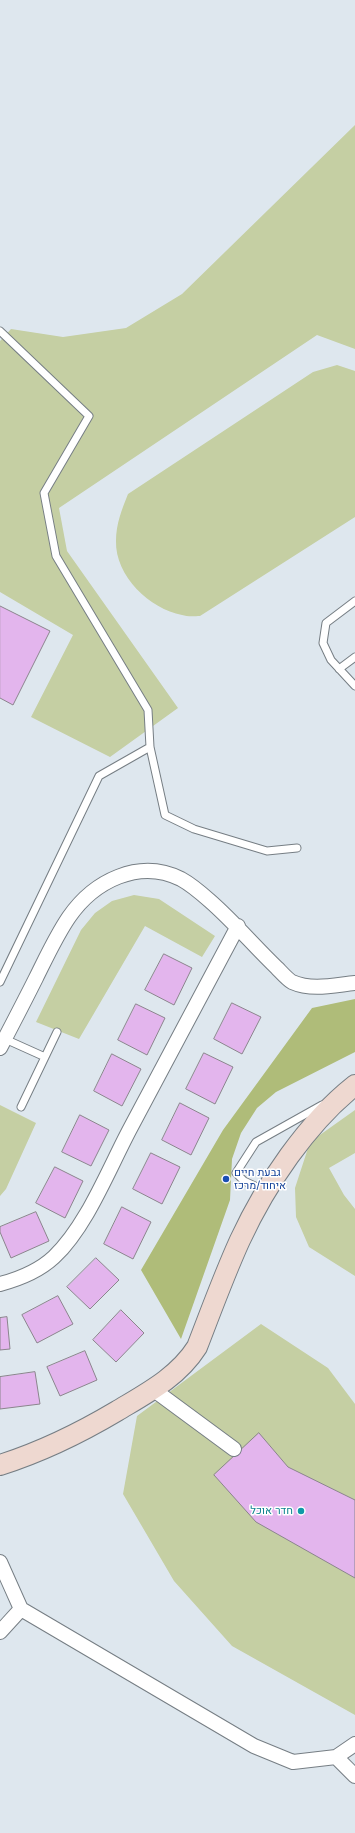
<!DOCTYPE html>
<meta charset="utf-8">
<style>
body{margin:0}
canvas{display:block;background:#dee7ee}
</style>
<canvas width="355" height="1833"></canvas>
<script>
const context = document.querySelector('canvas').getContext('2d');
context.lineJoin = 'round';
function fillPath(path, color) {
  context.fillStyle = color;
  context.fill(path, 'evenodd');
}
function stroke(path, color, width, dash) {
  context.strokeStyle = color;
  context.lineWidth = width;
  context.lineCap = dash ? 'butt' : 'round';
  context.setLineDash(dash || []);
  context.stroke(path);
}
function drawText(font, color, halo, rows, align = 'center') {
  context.font = font + ' Inter,Heebo,sans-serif';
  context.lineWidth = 3;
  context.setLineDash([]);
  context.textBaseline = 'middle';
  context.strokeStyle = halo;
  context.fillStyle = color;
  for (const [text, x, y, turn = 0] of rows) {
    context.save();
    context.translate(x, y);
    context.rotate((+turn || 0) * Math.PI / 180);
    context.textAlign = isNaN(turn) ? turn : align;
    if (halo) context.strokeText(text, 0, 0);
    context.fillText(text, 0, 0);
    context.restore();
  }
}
const green = new Path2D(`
 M355 125V349L317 335 59 508 67 551 178 708 110 757 31 717 73 635 0 592V341L11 329 63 337 126 328 182 294Z
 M337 365 355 371V517L200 616C195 616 188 617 182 615 150 609 115 576 116 541 116 524 122 509 128 494L313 372Z
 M134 895 159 899 215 936 202 957 145 926 79 1039 36 1022 81 930 95 913 112 901Z
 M0 1105 36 1123 6 1189 0 1196Z
 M355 1110V1153L329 1168 344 1195 355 1209V1276L309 1247 296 1217 295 1188 310 1142Z
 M261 1324 328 1368 355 1404V1715L232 1646 174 1581 123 1494 137 1416Z`);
const forest = new Path2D(`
 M355 999V1052L276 1092 257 1108 241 1133 232 1159 230 1200 181 1339 141 1270 223 1130 312 1008Z`);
const building = new Path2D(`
 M0 606 50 631 13 705 0 698Z
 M164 954 192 968 174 1005 145 990Z
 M232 1003 261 1017 242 1054 214 1039Z
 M136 1004 165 1018 147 1055 118 1040Z
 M204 1053 233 1067 215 1104 186 1089Z
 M112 1054 141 1069 122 1106 94 1091Z
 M180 1103 209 1118 191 1155 162 1140Z
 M80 1115 109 1130 91 1166 62 1152Z
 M151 1153 180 1167 162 1204 133 1189Z
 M55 1167 83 1181 65 1218 36 1203Z
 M122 1207 151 1222 133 1259 104 1244Z
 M36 1212 49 1241 11 1258 0 1232V1227Z
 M96 1258 119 1280 90 1309 67 1287Z
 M58 1296 73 1324 37 1343 22 1315Z
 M121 1310 144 1333 116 1362 93 1340Z
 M7 1317 10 1349 0 1350V1318Z
 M85 1351 97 1380 60 1396 47 1367Z
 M35 1372 40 1404 0 1409V1377Z
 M259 1433 288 1467 355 1500V1578L256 1522 214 1475Z`);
const lane = new Path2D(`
 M0 331 89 416 44 493 56 556 148 710 150 747 165 815 194 829 267 851 297 848
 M355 601 326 623 323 643 331 660 355 686
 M339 669 355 657
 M0 982 99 776 150 747
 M5 1039 45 1057
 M21 1107 57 1032
 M266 1191 244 1181 236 1173 256 1142 322 1105`);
const street = new Path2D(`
 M0 1048C12 1025 24 1002 36 978 46 958 56 936 69 917 94 881 139 858 181 879 192 885 201 893 210 901 234 922 254 946 277 968 281 972 287 979 292 982 312 991 335 985 355 983
 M0 1284C19 1279 39 1271 54 1257 87 1226 109 1168 131 1127 166 1060 202 993 238 926
 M154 1390 234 1449
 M0 1562 21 1609 0 1632
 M21 1609 254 1746 293 1762 336 1757 355 1744
 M336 1757 355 1776`);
const secondary = new Path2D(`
 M0 1465C41 1452 80 1433 117 1411 147 1393 178 1377 197 1347 211 1311 224 1275 240 1240 266 1184 307 1123 355 1085`);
const markers = [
 [226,1179,4,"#1a4fb4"],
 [301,1511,4,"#0f9aa8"]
];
const transitNames = [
 ["גבעת חיים",234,1173],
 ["איחוד/מרכז",234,1186]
];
const cultureNames = [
 ["חדר אוכל",293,1511]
];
fillPath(green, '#c5cfa3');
fillPath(forest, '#afbc79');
fillPath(building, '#e3b5ed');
stroke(building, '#8b858d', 1);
stroke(lane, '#767e84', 9);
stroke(street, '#767e84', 16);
stroke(secondary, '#767e84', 22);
stroke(lane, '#fff', 7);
stroke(street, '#fff', 14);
stroke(secondary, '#eed8d0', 20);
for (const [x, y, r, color] of markers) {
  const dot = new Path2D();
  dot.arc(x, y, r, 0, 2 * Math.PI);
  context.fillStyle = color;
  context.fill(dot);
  stroke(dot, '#fff', 1.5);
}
drawText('11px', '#164399', '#fff', transitNames, 'left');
drawText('11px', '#0d838f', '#fff', cultureNames, 'right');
</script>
